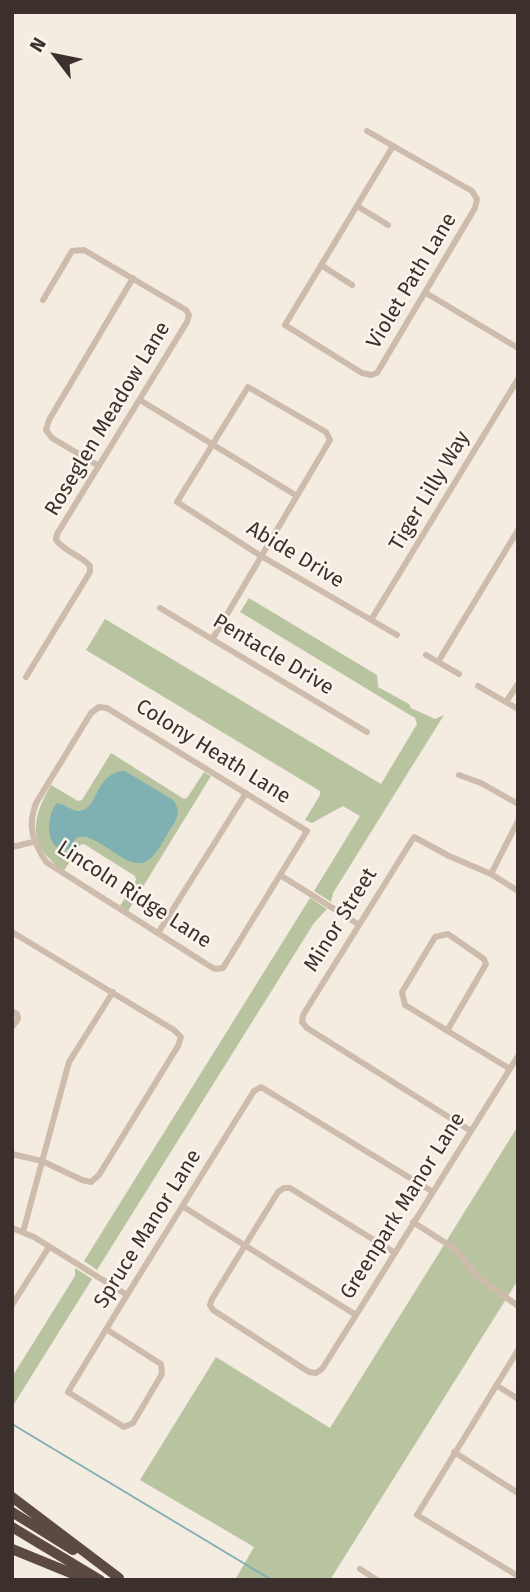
<!DOCTYPE html>
<style>
body{margin:0}
#map{position:relative;width:530px;height:1592px;overflow:hidden;background:#f4ebe1;font-family:"Fira Sans",sans-serif}
canvas{display:block}
.frame{position:absolute;inset:0;border:14px solid #3b302b;pointer-events:none}
.north{position:absolute;left:21px;top:21px;width:70px;height:70px;-webkit-text-stroke:5px #fbf5ee;paint-order:stroke;rotate:302deg;font-size:19px;font-weight:700;line-height:28px;text-align:center;color:#3b302b}
.north::after{content:'';display:block;margin:auto;width:24px;height:32px;background:#3b302b;clip-path:polygon(50% 0,100% 100%,50% 72%,0 100%)}
</style>
<div id="map">
<canvas width="530" height="1592"></canvas>
<div class="frame"></div>
<div class="north">N</div>
</div>
<script>
const context = document.querySelector('canvas').getContext('2d');
context.lineJoin = 'round';
function fillPath(path, color) {
  context.fillStyle = color;
  context.fill(path, 'evenodd');
}
function stroke(path, color, width, dash) {
  context.strokeStyle = color;
  context.lineWidth = width;
  context.lineCap = dash ? 'butt' : 'round';
  context.setLineDash(dash || []);
  context.stroke(path);
}
function drawText(font, color, halo, rows, align = 'center') {
  context.font = font + ' "Fira Sans",sans-serif';
  context.lineWidth = 5;
  context.setLineDash([]);
  context.textBaseline = 'middle';
  context.strokeStyle = halo;
  context.fillStyle = color;
  for (const [text, x, y, turn = 0] of rows) {
    context.save();
    context.translate(x, y);
    context.rotate((+turn || 0) * Math.PI / 180);
    context.textAlign = isNaN(turn) ? turn : align;
    if (halo) context.strokeText(text, 0, 0);
    context.fillText(text, 0, 0);
    context.restore();
  }
}
const green = new Path2D(`
 M249 598 377 675 378 687 409 704 411 708 435 719 444 715 333 893 331 902 314 891 360 816 343 806 312 823 305 820 320 795V791L86 650 105 619 381 784 417 724 415 718 240 612Z
 M111 753 184 799 187 798 204 772 211 776 128 911 120 906 136 880 135 876 84 844 80 845 64 871C28 846 30 821 51 785L78 801 82 800Z
 M310 898 327 909 314 923 97 1270 84 1261Z
 M518 1126V1280L330 1580H235L254 1547 140 1480 216 1357 330 1428Z
 M75 1268 92 1279 14 1404 12 1403V1377L75 1276Z`);
const water = new Path2D(`
 M125 771 173 800C180 810 179 815 173 825 166 835 160 850 151 858 129 879 98 828 76 838L69 849C45 854 45 815 57 803 65 804 72 811 79 811 99 810 94 772 125 771Z`);
const stream = new Path2D(`
 M12 1424 270 1579`);
const minor = new Path2D(`
 M367 131 472 191 477 199 475 208 377 373 371 375 362 373 285 325 393 146
 M357 206 388 225
 M321 265 352 285
 M426 293 518 348
 M140 400 297 496
 M99 466 52 438 46 430 49 420 133 278
 M160 608 367 732
 M371 620 518 379
 M213 638 330 440 326 432 248 387 177 502 261 556 397 635
 M426 655 459 674
 M438 662 518 530
 M26 677 90 572V566C81 555 65 552 56 540L57 534 187 322 189 315 186 310 84 250 72 251 43 300
 M478 686 518 709
 M506 702 518 684
 M99 707 107 708 307 831 223 968 215 969 208 965 46 862C33 841 27 827 36 803L91 713Z
 M459 775 481 783 518 804
 M12 847 33 842
 M491 874 518 821
 M280 875 358 924
 M12 932 174 1030 181 1037 178 1046 99 1175 91 1182 82 1180 42 1161 12 1154
 M158 933 246 793
 M12 1011 17 1014 18 1019 12 1027
 M447 1031 486 964 484 959 448 934 435 937 402 992 405 1005 510 1069
 M471 1131 307 1028 302 1022 303 1015 414 837 449 856 491 874 518 891
 M182 1206 356 1315
 M413 1222 455 1249 479 1278 518 1306
 M12 1228 34 1237 127 1295
 M23 1232 69 1062 113 992
 M395 1253 290 1188H284L278 1192 212 1299 210 1305 213 1310 309 1372 316 1373 322 1369C388 1265 453 1160 518 1056
 M12 1305 49 1247
 M106 1329 161 1364 162 1374 133 1423 124 1427 68 1392 127 1295 254 1091 261 1087 433 1192
 M518 1350 417 1515 518 1576
 M496 1385 518 1399
 M454 1452 518 1493
 M360 1569 377 1580`);
const highway = new Path2D(`
 M12 1497 119 1578
 M12 1512 73 1550
 M12 1527 100 1580
 M12 1549 88 1580`);
const streetNames = [
 ["Violet Path Lane",412,281,-59],
 ["Roseglen Meadow Lane",108,419,-59],
 ["Tiger Lilly Way",430,491,-59],
 ["Abide Drive",295,555,31],
 ["Pentacle Drive",273,655,31],
 ["Colony Heath Lane",213,752,32],
 ["Lincoln Ridge Lane",134,895,33],
 ["Minor Street",341,920,-58],
 ["Greenpark Manor Lane",403,1206,-58],
 ["Spruce Manor Lane",148,1229,-58]
];
fillPath(green, '#b8c4a0');
fillPath(water, '#7fb0b2');
stroke(stream, '#7fb0b2', 2);
stroke(minor, '#cdbbac', 6);
stroke(highway, '#5c4a42', 10);
drawText('21px', '#3b302b', '#fbf5ee', streetNames);
</script>
